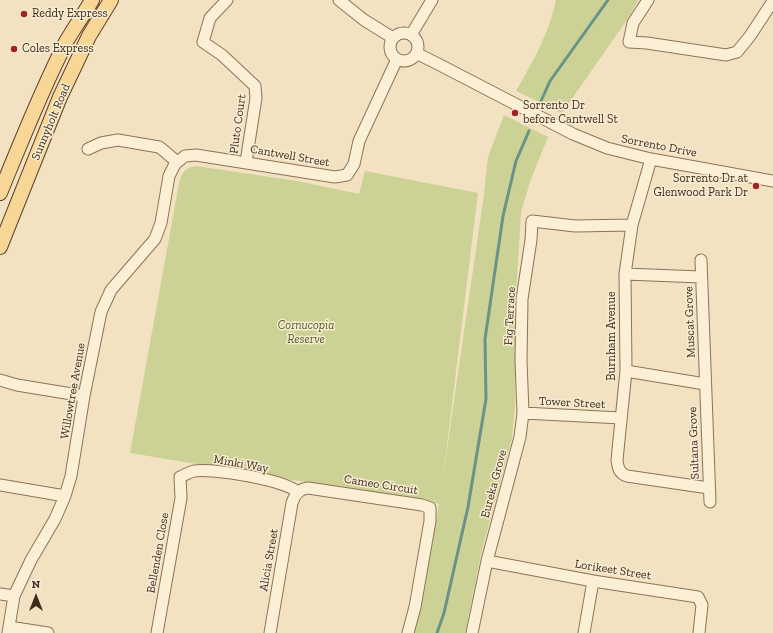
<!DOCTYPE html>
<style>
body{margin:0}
#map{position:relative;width:773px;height:633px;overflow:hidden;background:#f2e2c2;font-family:"Zilla Slab",serif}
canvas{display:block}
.north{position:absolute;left:16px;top:577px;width:40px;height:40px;-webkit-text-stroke:3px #f8ecd2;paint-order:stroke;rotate:0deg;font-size:11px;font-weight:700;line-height:16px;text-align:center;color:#3c2b1d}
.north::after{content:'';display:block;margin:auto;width:14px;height:18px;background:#3c2b1d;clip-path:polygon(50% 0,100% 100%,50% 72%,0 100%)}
</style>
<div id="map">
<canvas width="773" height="633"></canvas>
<div class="north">N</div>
</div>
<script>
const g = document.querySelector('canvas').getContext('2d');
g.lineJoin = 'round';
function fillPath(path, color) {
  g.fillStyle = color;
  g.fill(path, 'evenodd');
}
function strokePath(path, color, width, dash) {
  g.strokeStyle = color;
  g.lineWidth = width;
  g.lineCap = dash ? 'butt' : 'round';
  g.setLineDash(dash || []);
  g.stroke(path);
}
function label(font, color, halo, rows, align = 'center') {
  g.font = font + ' "Zilla Slab",serif';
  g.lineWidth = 3;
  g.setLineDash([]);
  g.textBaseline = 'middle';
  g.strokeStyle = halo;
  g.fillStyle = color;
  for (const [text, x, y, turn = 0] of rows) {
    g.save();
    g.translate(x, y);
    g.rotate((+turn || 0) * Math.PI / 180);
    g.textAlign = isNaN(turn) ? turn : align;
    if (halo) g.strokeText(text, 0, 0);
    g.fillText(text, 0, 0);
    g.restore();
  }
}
const green = new Path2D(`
 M556,0h82l-9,17 -67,96 -46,-22c17,-30 33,-57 40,-91z
 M504,115l44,22 -17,42 -10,33 -5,83 -1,111 -3,32 -31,116 -16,79h-53l12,-44 15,-85 -309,-51 48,-264c3,-13 3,-20 18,-23l101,15 62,13 6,-23 113,22 -35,284 41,-283 4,-37z`);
const stream = new Path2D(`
 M541,101l9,-20 58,-81
 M437,633l7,-20 24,-106 18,-108 -1,-60 18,-123 13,-55 13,-30`);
const minor = new Path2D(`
 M227,0l-17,18 -7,24 19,13 33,31 1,12 -10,64
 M339,0l25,20 29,18
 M648,0l-15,23 -4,19 18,1 79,12 11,-3 13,-16 23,-35
 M390 47a14 14 0 1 1 28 0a14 14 0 1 1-28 0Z
 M411,35l21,-35
 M418,54l22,11 133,69 34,14 44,11 122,22
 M88,149l13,-6 17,-3 41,7 4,3 14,12
 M651,159l-19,66 -7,49 1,97 -9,89c1,8 2,13 10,16l82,12
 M701,260l9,242
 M625,274l76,3
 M626,371l79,13
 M0,380l17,5 67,11
 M523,413l98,5
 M0,485l65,11
 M487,561l106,20 105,16 4,8 -3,28
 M0,594l14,2
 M9,627l39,6
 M8,633l6,-37 17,-36 24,-41 10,-23 6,-20 13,-80 17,-84 10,-22 44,-51 6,-16 8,-47 6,-12 10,-8 11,-1 139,22 12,-2 7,-11 5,-23 38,-82
 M157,633l24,-135 -1,-21c5,-2 9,-5 14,-6 17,-3 93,9 103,21
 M270,633l22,-130c3,-9 7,-14 16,-15l114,17 8,3v13l-15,86 -7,26
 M472,633l15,-72 33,-124 3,-24 -2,-53 1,-61 9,-59 1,-19 43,5 57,-1
 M584,633l9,-52`);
const major = new Path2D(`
 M0,193c21,-51 41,-102 66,-151 8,-14 18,-28 26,-42
 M0,247l60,-150 29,-61 22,-36`);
const markers = [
 [24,14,4,"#a12227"],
 [14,49,4,"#a12227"],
 [515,113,4,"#a12227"],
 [756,186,4,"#a12227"]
];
const poiNames = [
 ["Reddy Express",32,14],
 ["Coles Express",22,49],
 ["Sorrento Dr",523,106],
 ["before Cantwell St",523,120],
 ["Sorrento Dr at",748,179,"right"],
 ["Glenwood Park Dr",748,193,"right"]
];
const streetNames = [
 ["Sunnyholt Road",51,122,-67],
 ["Pluto Court",238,124,-82],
 ["Sorrento Drive",659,146,11],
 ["Cantwell Street",290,156,10],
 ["Fig Terrace",510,316,-87],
 ["Muscat Grove",690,322,-92],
 ["Burnham Avenue",612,336,-90],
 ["Willowtree Avenue",73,391,-80],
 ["Tower Street",572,403,3],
 ["Sultana Grove",694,443,-92],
 ["Minki Way",241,464,10],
 ["Eureka Grove",494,484,-75],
 ["Cameo Circuit",381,485,9],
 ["Bellenden Close",158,553,-80],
 ["Alicia Street",269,560,-80],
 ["Lorikeet Street",613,570,9]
];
const parkNames = [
 ["Cornucopia",306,326],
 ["Reserve",306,340]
];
fillPath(green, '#ccd195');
strokePath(stream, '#6a9388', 3);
strokePath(minor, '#8d7257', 13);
strokePath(major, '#5a402c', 16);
strokePath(minor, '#fbefd6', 11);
strokePath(major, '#f8d696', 14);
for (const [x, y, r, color] of markers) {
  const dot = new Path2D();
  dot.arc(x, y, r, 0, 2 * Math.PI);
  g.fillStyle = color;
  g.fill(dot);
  strokePath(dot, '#f8ecd2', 1.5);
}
label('12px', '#3c2b1d', '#f8ecd2', poiNames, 'left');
label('12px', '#3c2b1d', '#f8ecd2', streetNames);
label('italic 12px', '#4d5a22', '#f8ecd2', parkNames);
</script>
